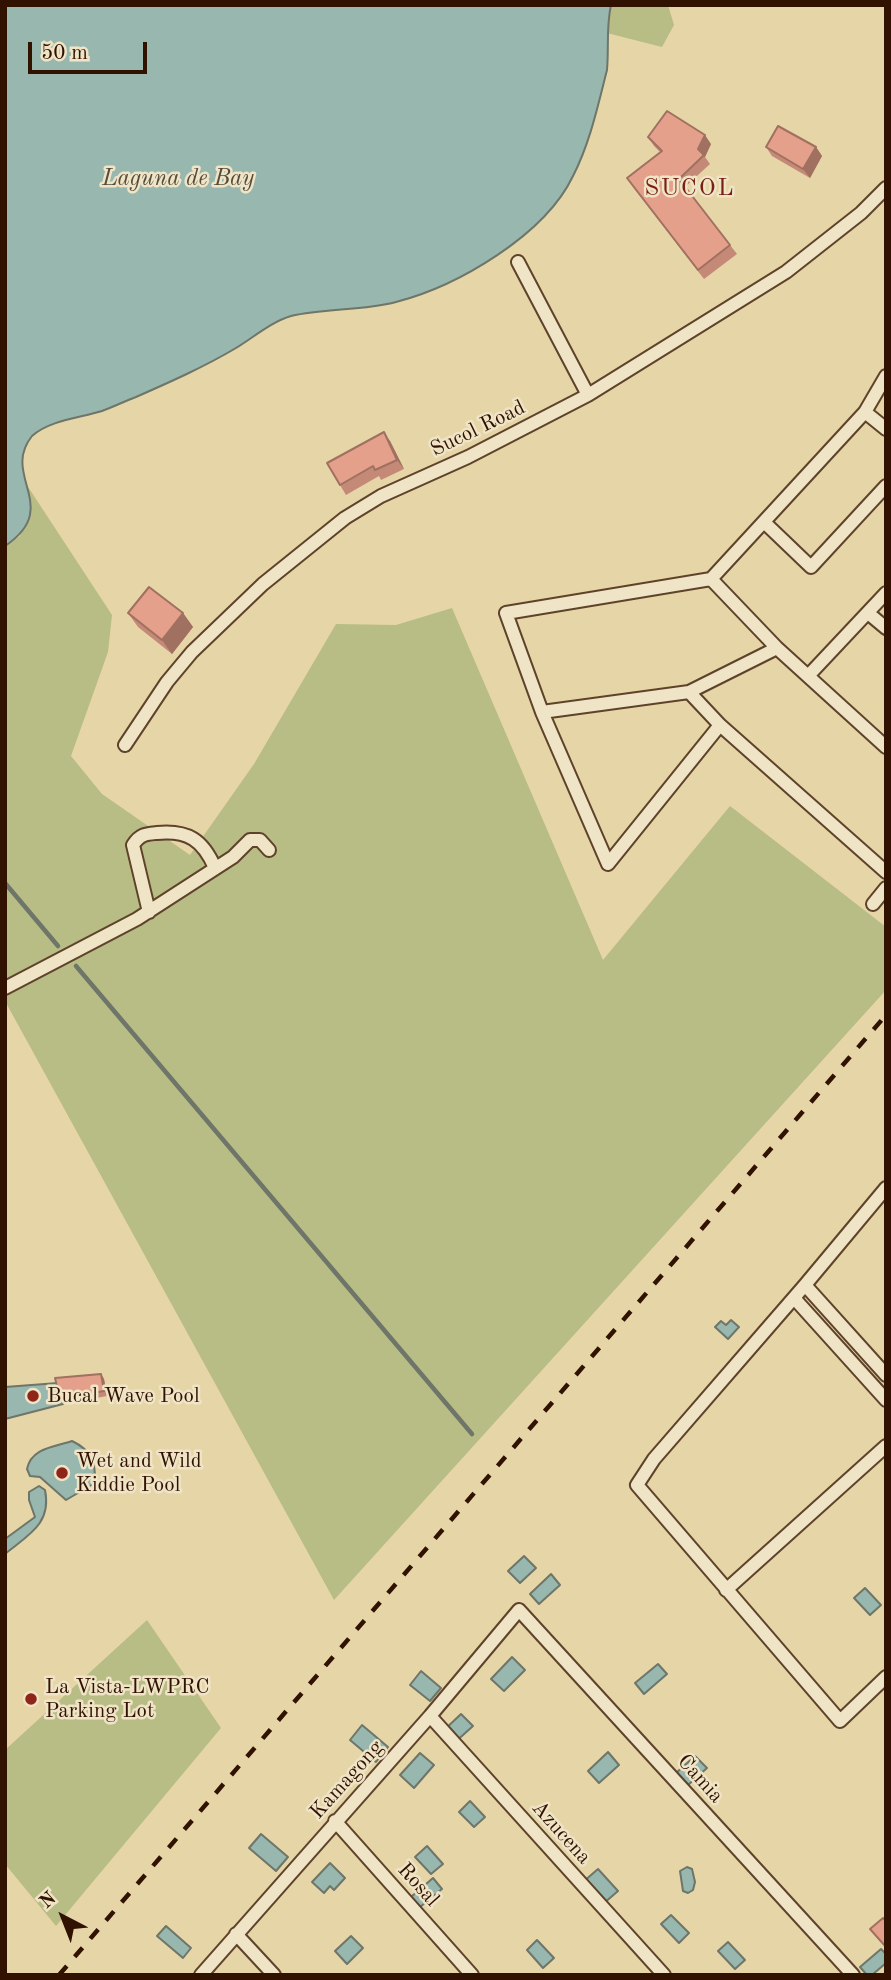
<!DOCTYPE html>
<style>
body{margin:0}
#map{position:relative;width:891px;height:1980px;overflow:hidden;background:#e6d5a7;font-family:"Old Standard TT",serif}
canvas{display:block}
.frame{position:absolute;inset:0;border:7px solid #311201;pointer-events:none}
.north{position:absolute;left:28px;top:1882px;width:70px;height:70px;-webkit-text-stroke:5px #efe4c6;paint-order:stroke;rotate:318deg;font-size:19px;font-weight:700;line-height:28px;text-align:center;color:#311201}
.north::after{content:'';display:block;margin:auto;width:24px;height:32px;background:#311201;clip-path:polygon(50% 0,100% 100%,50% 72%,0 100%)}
.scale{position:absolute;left:28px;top:42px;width:119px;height:32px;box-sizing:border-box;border:4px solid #311201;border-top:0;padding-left:9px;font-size:21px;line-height:24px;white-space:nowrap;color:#311201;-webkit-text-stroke:5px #efe4c6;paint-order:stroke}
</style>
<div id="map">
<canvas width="891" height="1980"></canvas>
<div class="frame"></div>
<div class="north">N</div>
<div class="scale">50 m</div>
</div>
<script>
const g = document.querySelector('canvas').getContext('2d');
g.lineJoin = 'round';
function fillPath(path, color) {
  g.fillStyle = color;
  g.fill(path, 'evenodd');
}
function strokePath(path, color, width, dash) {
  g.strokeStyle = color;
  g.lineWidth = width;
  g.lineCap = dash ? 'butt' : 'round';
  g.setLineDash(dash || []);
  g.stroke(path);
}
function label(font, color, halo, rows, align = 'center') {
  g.font = font + ' "Old Standard TT",serif';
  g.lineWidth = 5;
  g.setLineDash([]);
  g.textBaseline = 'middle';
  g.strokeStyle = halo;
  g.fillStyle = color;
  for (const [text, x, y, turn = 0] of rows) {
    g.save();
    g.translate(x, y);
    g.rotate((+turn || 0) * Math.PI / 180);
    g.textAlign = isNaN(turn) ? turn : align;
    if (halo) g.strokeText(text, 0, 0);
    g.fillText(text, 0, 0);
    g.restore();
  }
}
const green = new Path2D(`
 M611,5h57l6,20 -12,22 -55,-14z
 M15,467l97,148 -4,37 -37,104 31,38 88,61 64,-91 82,-140 60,1 56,-17 151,352 127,-154 156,121v63l-552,610 -329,-599v-455l15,-10 6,-37z
 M147,1620l74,108 -165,198 -51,-62v-114z`);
const water = new Path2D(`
 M5,5h606c-5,22 -2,43 -4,65 -9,35 -17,73 -34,106 -28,59 -115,110 -177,126 -34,9 -71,6 -105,14 -20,6 -37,21 -55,32 -32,19 -66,34 -100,49 -11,4 -23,10 -34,14 -22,7 -52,9 -70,25 -32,40 31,71 -27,110z
 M731,1320l8,7 -11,12 -13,-12 6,-6 5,4z
 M58,1383l5,21 -58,15v-32z
 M72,1441c19,9 24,21 23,42l-29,17 -26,-23 -10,-1 -3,-7c4,-21 27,-22 45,-28z
 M39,1486l6,4c7,34 -17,45 -40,64v-15l30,-22 -6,-17v-8z
 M524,1556l12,12 -16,15 -12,-12z
 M551,1574l9,11 -21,19 -9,-10z
 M865,1588l16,17 -11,10 -16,-17z
 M512,1657l13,13 -21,21 -13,-12z
 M658,1664l9,10 -23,20 -9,-11z
 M421,1671l20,17 -11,13 -20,-16z
 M461,1714l12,12 -20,18 -11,-12z
 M362,1725l26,22 -12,15 -26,-22z
 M608,1752l11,13 -20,18 -11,-12z
 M420,1753l14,12 -20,23 -14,-13z
 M695,1756l12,12 -19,17 -12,-12z
 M470,1801l15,16 -11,10 -15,-15z
 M261,1834l27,23 -12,14 -27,-23z
 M427,1846l16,18 -12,10 -16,-17z
 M330,1863l15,15 -11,12 -4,-4 -6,7 -12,-11z
 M687,1867l5,2 3,13 -2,8 -5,3 -5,-2 -3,-20z
 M598,1869l20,22 -15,13 -20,-22z
 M433,1878l9,11 -22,18 -9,-10z
 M671,1915l18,18 -10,10 -18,-19z
 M166,1926l25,22 -8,10 -26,-22z
 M351,1936l12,12 -16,16 -12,-13z
 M537,1940l17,18 -11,10 -16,-18z
 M728,1942l17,18 -10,9 -17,-18z
 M881,1949l5,5v9l-14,12h-5l-7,-8z`);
const stream = new Path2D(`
 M5,883l53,63
 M76,966l396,468`);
const minor = new Path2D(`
 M518,262l70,133
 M865,412l21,17
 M764,522l47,45 75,-81
 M711,579l66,69 109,99
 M868,613l18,15
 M808,676l78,-83
 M689,692l31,33 166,147
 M542,712l147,-20 88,-44
 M720,725l-112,139 -66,-152 -36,-99 205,-34 154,-167 21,-36
 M125,745l42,-63 25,-30 71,-68 82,-66 36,-22 87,-39 120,-62 198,-123 75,-59 25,-25
 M873,904l13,-16
 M149,912l-16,-67c7,-11 13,-11 24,-12 31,-3 46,7 58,35
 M5,988l132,-69 96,-62 17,-17h10l9,10
 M886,1188l-81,97 -151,174 -17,26 203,236 46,-44
 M805,1285l81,90
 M794,1298l92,102
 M726,1590l160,-144
 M430,1716l234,259
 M335,1821l137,154
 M236,1934l38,41
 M201,1975l229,-259 89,-106 334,365`);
const rail = new Path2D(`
 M59,1975l827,-960`);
const wall = new Path2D(`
 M648,137l63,7 -6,13 5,7 -25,23 52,67 -33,25 -71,-92 27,-35 -6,-6z
 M766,147h50l6,9 -12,22 -38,-22z
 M390,441l14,28 -23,11 -2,-4 -33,19 -6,-10z
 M128,613h55l10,14 -21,27 -34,-27z
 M101,1374l3,5 3,17 -44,8 -3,-5z`);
const shadedWall = new Path2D(`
 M705,135l6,9 -6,13 -7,-8z
 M816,147l6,9 -12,22 -7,-9z
 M384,432l6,9 14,28 -7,-9z
 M183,613l10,14 -21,27 -10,-14z
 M101,1374l3,5 3,17 -3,-5z`);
const building = new Path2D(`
 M667,111l38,24 -7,14 6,6 -25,24 51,66 -32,25 -71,-92 35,-27 -14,-14z
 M778,126l38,21 -13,22 -37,-22z
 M384,432l13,28 -22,10 -2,-4 -33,19 -13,-22z
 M149,587l34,26 -21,27 -34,-27z
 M101,1374l3,17 -44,8 -5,-21z
 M883,1918l3,3v26l-16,-18z`);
const markers = [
 [33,1396,7,"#8f2418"],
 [62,1473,7,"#8f2418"],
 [31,1699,7,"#8f2418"]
];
const streetNames = [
 ["Sucol Road",478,429,-26],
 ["Camia",700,1779,48],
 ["Kamagong",347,1780,-48],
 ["Azucena",561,1833,48],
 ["Rosal",418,1885,48]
];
const poiNames = [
 ["Bucal Wave Pool",47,1396],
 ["Wet and Wild",76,1461],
 ["Kiddie Pool",76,1485],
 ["La Vista-LWPRC",45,1687],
 ["Parking Lot",45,1711]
];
const waterNames = [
 ["Laguna de Bay",178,179]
];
const quarterNames = [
 ["SUCOL",690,189]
];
fillPath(green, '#b8bc85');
fillPath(water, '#97b7af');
strokePath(water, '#6e7569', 2);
strokePath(stream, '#6e7569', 4.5);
strokePath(minor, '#5e432a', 16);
strokePath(minor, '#efe4c6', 12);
strokePath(rail, '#311201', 4.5, [12, 12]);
fillPath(wall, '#c48a77');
fillPath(shadedWall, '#a07061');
fillPath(building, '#e4a08a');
strokePath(building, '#a07061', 2);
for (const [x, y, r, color] of markers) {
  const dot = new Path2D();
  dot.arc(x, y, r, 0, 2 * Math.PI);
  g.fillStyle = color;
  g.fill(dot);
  strokePath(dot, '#efe4c6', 2.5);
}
label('21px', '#311201', '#efe4c6', streetNames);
label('21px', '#311201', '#efe4c6', poiNames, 'left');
label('italic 23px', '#554c3e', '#efe4c6', waterNames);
g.letterSpacing = '2px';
label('24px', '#7a1f14', '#efe4c6', quarterNames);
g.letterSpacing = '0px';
</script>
